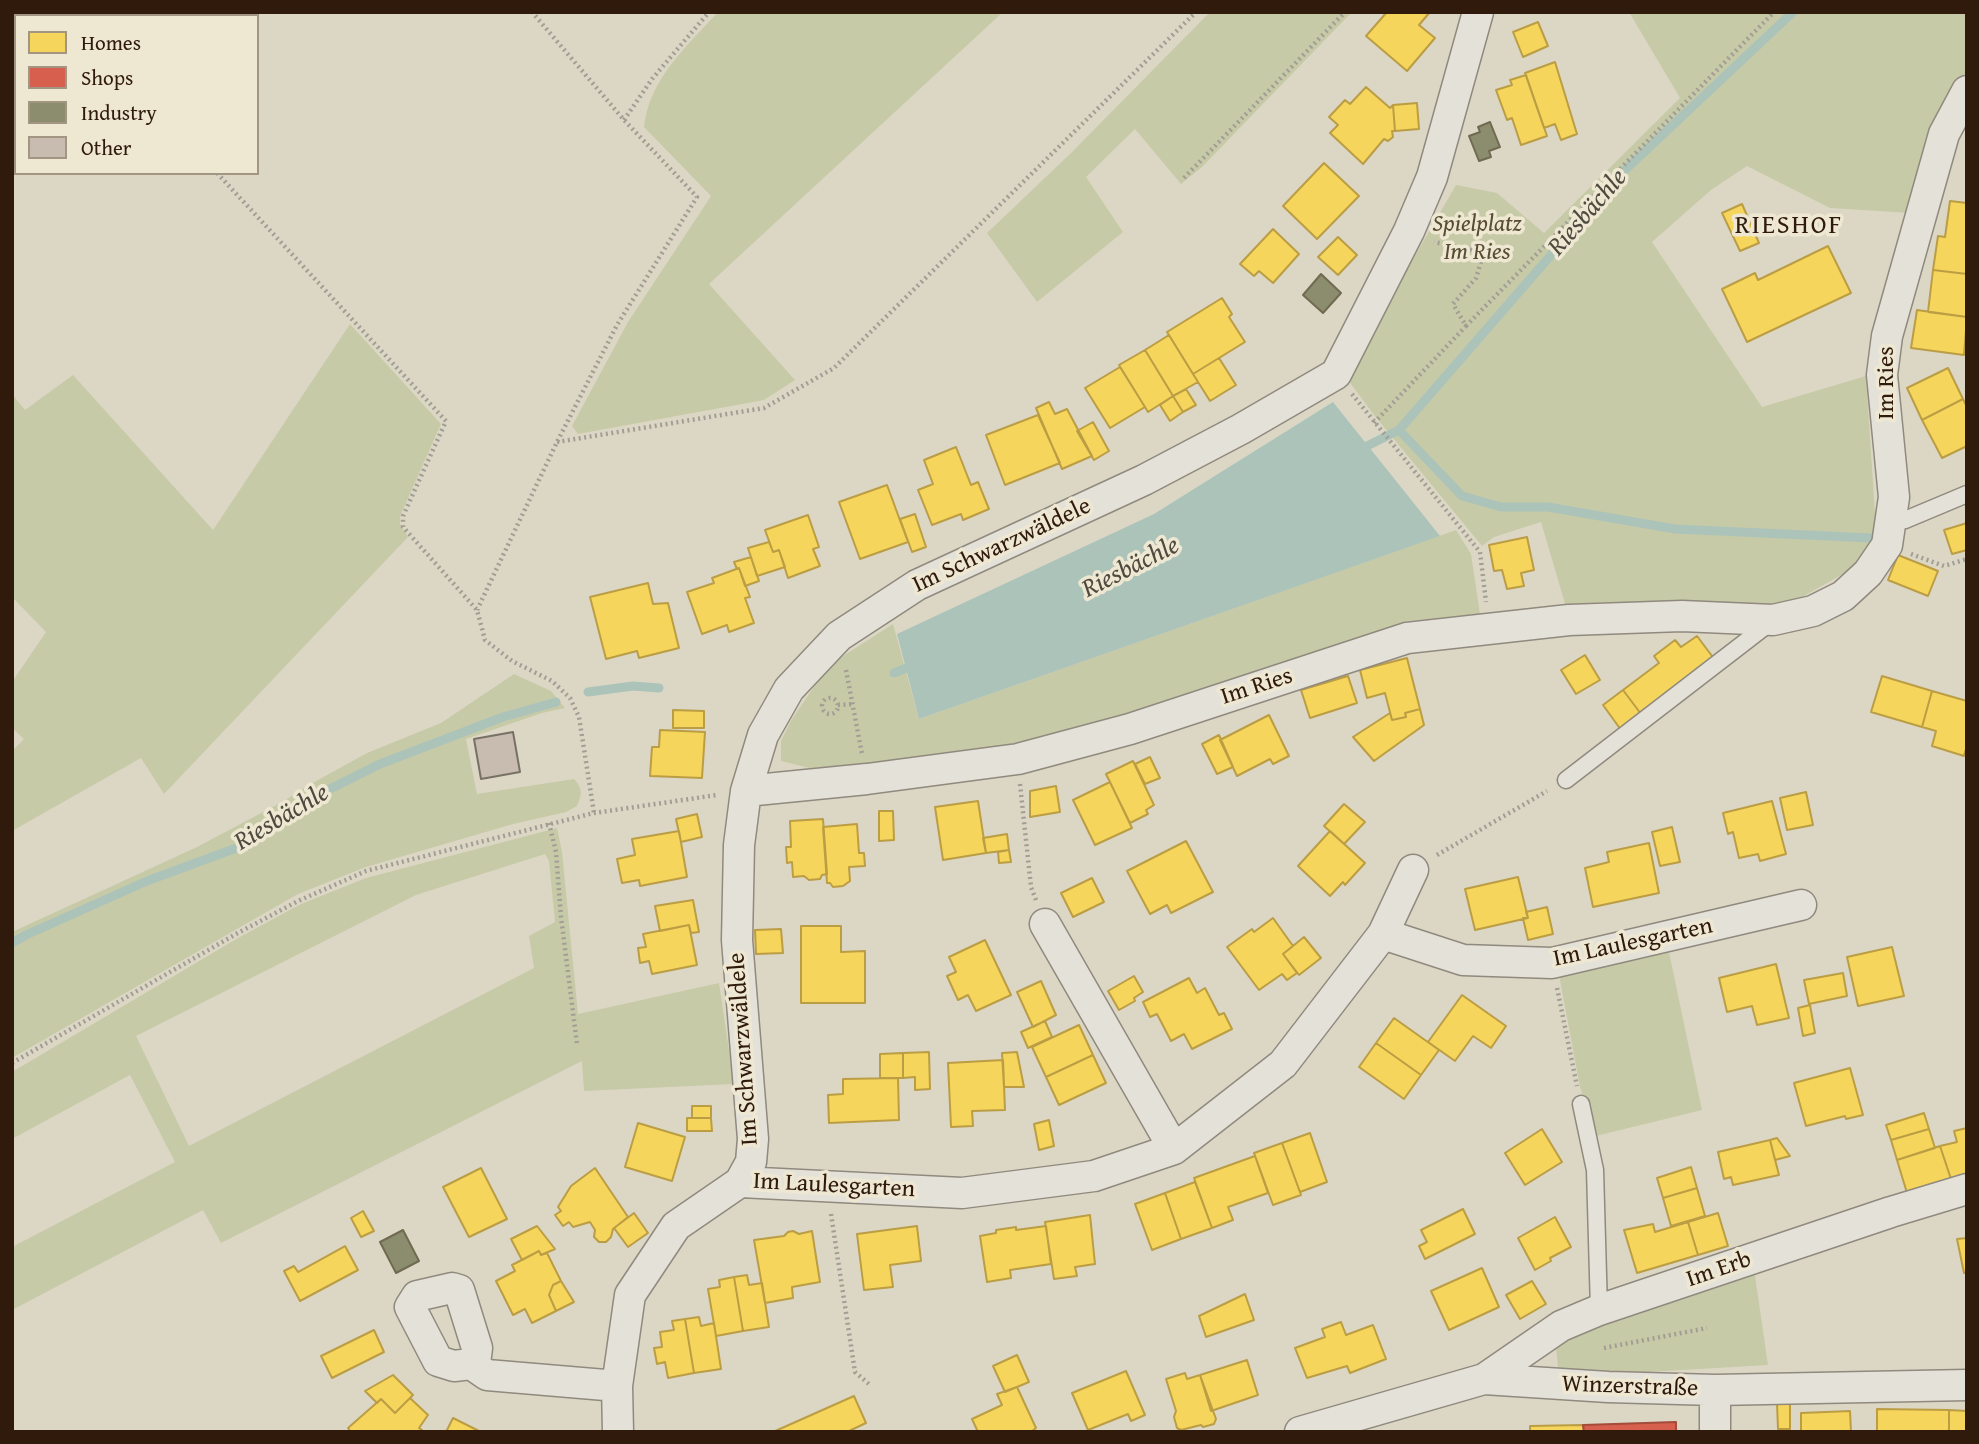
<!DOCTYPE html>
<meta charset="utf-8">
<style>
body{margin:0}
#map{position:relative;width:1979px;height:1444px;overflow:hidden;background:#dcd7c5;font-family:"Gentium Book Plus",serif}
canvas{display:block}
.frame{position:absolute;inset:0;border:14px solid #301a0c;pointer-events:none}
.legend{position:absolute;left:14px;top:14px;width:245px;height:161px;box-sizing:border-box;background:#eee8d3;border:2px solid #a29683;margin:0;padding:9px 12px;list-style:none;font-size:21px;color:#301a0c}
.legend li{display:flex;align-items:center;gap:14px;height:35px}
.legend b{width:35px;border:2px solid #a29683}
</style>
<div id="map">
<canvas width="1979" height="1444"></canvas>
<div class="frame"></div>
<ul class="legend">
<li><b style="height:19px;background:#f6d55c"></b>Homes</li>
<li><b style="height:19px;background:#d6604d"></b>Shops</li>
<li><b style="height:19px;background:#8c8c6e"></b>Industry</li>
<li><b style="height:19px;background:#c8bbaf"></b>Other</li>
</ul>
</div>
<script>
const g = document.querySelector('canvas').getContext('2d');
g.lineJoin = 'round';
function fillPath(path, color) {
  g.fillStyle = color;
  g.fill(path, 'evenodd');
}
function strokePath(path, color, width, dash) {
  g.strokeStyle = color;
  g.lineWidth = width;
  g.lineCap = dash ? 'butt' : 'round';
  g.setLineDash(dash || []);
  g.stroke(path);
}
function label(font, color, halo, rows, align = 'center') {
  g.font = font + ' "Gentium Book Plus",serif';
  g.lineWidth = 7;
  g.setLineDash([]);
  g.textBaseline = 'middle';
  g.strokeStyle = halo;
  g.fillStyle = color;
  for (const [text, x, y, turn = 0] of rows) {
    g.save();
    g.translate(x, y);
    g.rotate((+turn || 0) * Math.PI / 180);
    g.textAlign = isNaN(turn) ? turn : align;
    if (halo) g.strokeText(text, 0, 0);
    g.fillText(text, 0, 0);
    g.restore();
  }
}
const green = new Path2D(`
 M718,12h285l-294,272 86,96 -31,20 -186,34 -6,-8 56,-104 83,-126 -67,-69c5,-48 43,-81 74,-115z
 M1210,12h142l-150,155 -21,17 -46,-55 -49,48 37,55 -86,70 -50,-69 83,-79z
 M1629,12h338v59l-6,10 -51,132 -80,-5 -83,-42 -36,24 -59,52 110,165 104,-31 10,153 -2,13 -24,28 -55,31 -63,7 -166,-1 -25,-85 -47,15 -12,9 -108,-131 -29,-39 111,-191 41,8 47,40 136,-135z
 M350,324l91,100 -41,92v8l8,13 -244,257 -23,-36 -129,73v-80l12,-12 -12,-11v-46l34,-50 -34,-35v-203l13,16 48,-35 140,155z
 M1456,530l15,24 9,60 -73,7 -291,100 -180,39 -127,8 -28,-7v-20l11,-22 37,-54 64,-41 26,95z
 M514,674l37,17 14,17 -23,5 -76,26 11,55 97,-15c9,10 8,15 3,27l-11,6 -53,12 -147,43 -68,27 -286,164v-126l185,-85 87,-46 25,-16 58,-32 74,-30z
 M557,828l5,24 16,162 141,-31 15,101 -150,7 -2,-30 -361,182 -18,-33 -191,100v-63l163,-85 -45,-87 -118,64v-67l226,-134 63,-34 65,-26zM545,854l4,7 6,61 -26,14 5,32 -345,178 -53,-110 280,-141z
 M1669,952l33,158 -106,26 -16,-49 -21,-112z
 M1754,1269l14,96 -188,11 -14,-2 -8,-7 -2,-20 11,-14z`);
const water = new Path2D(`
 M1333,402l107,134 -521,183 -22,-85 257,-120z`);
const homes = new Path2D(`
 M1387,12h43l-11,13 16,13 -28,33 -41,-35z
 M1538,22l10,24 -25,11 -10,-25z
 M1555,62l22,72 -16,6 -6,-16 -11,4 -19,-55z
 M1526,75l21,61 -26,9 -9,-27 -5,2 -11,-30 16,-5 -2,-5z
 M1366,87l24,21 3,-3 2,26h-3l1,6 -5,4 -4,-2 -21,25 -33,-31 8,-8 -9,-8 16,-17 5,4z
 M1417,103l2,26 -24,2 -2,-26z
 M1324,163l35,33 -42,43 -34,-33z
 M1950,201l17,2v71l-34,-4 5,-34 7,1z
 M1742,204l17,39 -19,8 -18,-38z
 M1273,229l26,25 -26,29 -14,-12 -5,5 -14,-12z
 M1338,237l19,18 -19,20 -20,-18z
 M1828,246l23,47 -104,49 -25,-53 33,-16 3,7z
 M1933,270l34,4v43l-39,-5z
 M1222,298l10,16 -3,3 16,25 -52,32 -26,-42z
 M1917,310l50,7 -3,38 -53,-7z
 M1169,335l29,47 -25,14 -28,-46z
 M1145,350l28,46 -25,16 -29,-47z
 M1219,358l17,27 -26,16 -17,-27z
 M1120,367l25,40 -35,21 -25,-40z
 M1948,368l15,31 -41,21 -15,-32z
 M1186,389l10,16 -13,7 -10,-16z
 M1173,396l10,16 -13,9 -10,-16z
 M1963,399l4,8v39l-25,12 -20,-38z
 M1049,402l6,12 12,-5 25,47 -30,13 -26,-61z
 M1038,415l22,48 -55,22 -19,-50z
 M1093,422l16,29 -15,9 -17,-29z
 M956,447l15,38 7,-3 11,27 -26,11 -2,-6 -29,11 -14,-35 15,-6 -9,-24z
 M887,485l21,57 -48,17 -21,-57z
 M915,514l11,33 -14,5 -12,-33z
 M808,515l11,32 -6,2 7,17 -32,12 -9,-28 -6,2 -8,-22z
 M1967,523v27l-15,4 -8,-24z
 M1527,537l7,33 -13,3 3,13 -17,3 -5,-19 -8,1 -5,-26z
 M769,542l4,10 6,-2 6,17 -28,9 -9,-28z
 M1898,555l40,16 -10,25 -40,-16z
 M751,557l8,24 -14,5 -6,-18 -2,1 -3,-7z
 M739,568l11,29 -5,1 9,25 -25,9 -2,-7 -25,9 -15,-42 27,-9 -2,-5z
 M648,583l5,21 15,-1 11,45 -40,10 -2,-7 -31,8 -16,-62z
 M1697,636l18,24 -74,54 -18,-24 36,-27 -5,-7 21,-16 6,7z
 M1585,655l15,25 -24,14 -15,-24z
 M1407,658l13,51 -15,4 1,4 -14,3 -7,-27 -18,5 -7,-28z
 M1348,676l9,27 -47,15 -9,-28z
 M1882,676l50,15 -10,36 -51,-15z
 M1623,690l18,24 -20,16 -18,-25z
 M1932,691l35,10v44l-3,11 -32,-10 4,-15 -14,-4z
 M1420,709l4,16 -50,36 -21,-24 37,-24 2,7 14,-3 -1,-4z
 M673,710l31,1v17h-31z
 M1269,715l20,41 -16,8 -3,-5 -33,17 -17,-36z
 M660,730l45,2 -3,46 -52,-2 2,-29h7z
 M1219,735l14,32 -16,7 -15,-30z
 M1150,757l10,21 -15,6 -10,-20z
 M1133,761l21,44 -8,5 2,4 -18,9 -24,-49z
 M1110,782l22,46 -37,17 -22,-45z
 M1056,786l4,26 -30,5v-26z
 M1806,792l7,33 -26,5 -7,-32z
 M978,801l8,52 -43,7 -8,-53z
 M1772,801l14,53 -26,7 -2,-7 -19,4 -6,-26 -5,2 -5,-21z
 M1344,804l21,18 -21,22 -20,-18z
 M879,811h14l1,29 -15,1z
 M697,814l5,23 -21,5 -5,-23z
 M823,819l4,55 -5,1 -2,4 -11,1 -5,-4 -11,1 -1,-15 -5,1 -1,-16h5l-1,-26z
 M857,824l2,29h5l1,13 -16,1 1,14 -7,5 -10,1 -3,-4h-3l-4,-56z
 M1672,827l8,35 -20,4 -8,-34z
 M679,831l8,46 -47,9 -1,-6 -17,3 -5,-24 18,-4 -3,-16z
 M1330,831l35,32 -20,22 -2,-3 -13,14 -32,-30z
 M1007,834l2,16 -23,3 -3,-15z
 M1186,841l27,51 -42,21 -4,-8 -17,9 -23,-43z
 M1649,843l10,50 -66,14 -8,-39 24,-6 -2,-10z
 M1009,850l2,12 -12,1 -1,-11z
 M1518,877l10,41 -53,12 -10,-41z
 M1092,878l12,24 -31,15 -12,-24z
 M693,900l6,32 -8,1 -2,-8 -29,6 -5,-25z
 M1547,907l6,27 -25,6 -5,-22h5l-2,-6z
 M1273,918l20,28 -10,8 14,19 -10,7 -5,-6 -23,16 -32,-43 25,-18 2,3z
 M689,925l8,40 -45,9 -3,-13 -9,2 -2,-15 8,-1 -3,-13z
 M801,926h40v26l24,-1v52h-64z
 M781,929l2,24 -27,1 -1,-24z
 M1304,937l17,21 -22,17 -16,-21z
 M985,940l26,55 -35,16 -8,-16 -10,5 -11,-24 9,-4 -7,-15z
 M1892,947l12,49 -46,10 -11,-49z
 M1776,964l13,54 -32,7 -5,-19 -25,6 -8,-34z
 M1843,973l4,23 -38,8 -5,-24z
 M1134,976l9,16 -9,6 1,3 -16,9 -11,-19z
 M1189,978l8,15 8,-5 14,27 5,-2 8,16 -40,20 -8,-15 -13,7 -14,-27 -7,3 -7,-15z
 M1041,981l15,34 -23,12 -16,-35z
 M1462,995l44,31 -15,22 -18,-12 -18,25 -27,-19z
 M1810,1005l5,28 -12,3 -5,-28z
 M1394,1018l45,32 -18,25 -45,-32z
 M1045,1021l7,16 -24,11 -7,-16z
 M1079,1025l14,30 -47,22 -14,-30z
 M1376,1043l45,32 -17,24 -45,-32z
 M929,1052l1,37 -15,1v-13l-12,1v-25z
 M1017,1052l7,35h-20l-2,-34z
 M903,1053v25h-23v-24z
 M1093,1055l13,28 -47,22 -13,-28z
 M1003,1060l2,50 -33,1 1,15 -22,1 -3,-64z
 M1850,1068l13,47 -17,4 -1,-3 -39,10 -12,-43z
 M898,1078l1,42 -70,3 -1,-28 15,-1v-15z
 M692,1106h19v12h-19z
 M1924,1113l5,16 -38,11 -5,-15z
 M687,1118h24l1,13h-25z
 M1049,1120l5,26 -15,4 -5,-26z
 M638,1123l47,14 -13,44 -47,-14z
 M1967,1128v47l-16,4 -11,-33 17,-4 -3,-11z
 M1542,1129l20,33 -37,23 -20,-32z
 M1929,1129l6,19 -38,12 -6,-20z
 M1310,1133l17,49 -27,10 -18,-49z
 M1777,1138l13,18 -15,4 -5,-20z
 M1770,1140l9,35 -46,10 -2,-8 -7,2 -6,-27z
 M1282,1143l19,52 -28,10 -19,-52z
 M1940,1146l11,33 -44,14 -10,-33z
 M1255,1156l13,37 -40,14 5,13 -21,8 -18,-50z
 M1691,1167l6,21 -34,10 -6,-20z
 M481,1168l26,51 -38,18 -26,-50z
 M595,1168l33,49 -15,12 -2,8 -5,5h-7l-5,-5 1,-7 -5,-8 -17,5 -4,-5 -6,4 -8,-11 6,-4 -3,-4 13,-21z
 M1195,1182l17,46 -31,11 -16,-46z
 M1697,1188l8,28 -34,10 -8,-28z
 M1165,1193l16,46 -29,11 -17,-46z
 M1463,1209l12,25 -50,25 -6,-13 8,-4 -6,-12z
 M363,1211l11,20 -13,6 -10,-19z
 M634,1213l14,20 -20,14 -14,-19z
 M1718,1213l10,33 -30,9 -10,-33z
 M1090,1215l5,49 -20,3 2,9 -23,3 -9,-57z
 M1555,1217l16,30 -21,11 1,3 -16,9 -17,-32z
 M1688,1222l10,33 -61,18 -13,-43 29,-6 2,8z
 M537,1226l18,23 -14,6 -2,-4 -17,9 -11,-21z
 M917,1226l4,35 -31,4 3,22 -29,3 -7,-56z
 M1046,1226l5,38 -41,6 1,8 -24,4 -7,-46 16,-3v-3l20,-3v3z
 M793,1231l6,3 13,-3 8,51 -28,5 1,11 -28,5 -11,-63 30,-4 4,-4z
 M1967,1238v35h-3l-7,-34z
 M345,1246l13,24 -58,31 -16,-30 10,-5 4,6z
 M539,1251l2,4 6,-2 14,28 -8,4 -4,10 7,16 -24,12 -7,-14 -12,6 -17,-34 19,-10 -3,-6z
 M1482,1268l17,39 -50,23 -18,-39z
 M747,1275l2,10 13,-2 7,44 -26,4 -9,-54z
 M734,1277l9,54 -27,5 -8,-47 12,-2 -1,-7z
 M561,1281l13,21 -18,9 -7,-16 4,-10z
 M1532,1281l14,23 -26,15 -14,-24z
 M1245,1294l9,26 -48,17 -7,-21z
 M699,1317l2,9 13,-3 7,46 -27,4 -9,-54z
 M685,1319l9,54 -26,5 -3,-16 -8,2 -3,-16 8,-1 -2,-15 14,-2 -2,-9z
 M1341,1322l5,13 27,-10 13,34 -36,14 -3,-7 -40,12 -12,-30 30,-11 -3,-8z
 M374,1330l10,22 -52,26 -11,-22z
 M1017,1355l12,27 -24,10 -12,-26z
 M1247,1360l11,35 -47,16 -11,-36z
 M1126,1371l19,44 -14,6 -3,-7 -40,16 -16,-37z
 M1185,1373l2,6 13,-4 16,44 -2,5 -11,3 -2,-2 -20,5 -4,-2 -3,-11 2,-6 -10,-32z
 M393,1375l20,20 -18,18 -14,-14 -4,4 -12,-12z
 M1017,1387l19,41 -5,4h-53l-6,-13 30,-14 -5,-11z
 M854,1396l12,27 -19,9h-74z
 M410,1398l18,17 -9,13 3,2 -2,2h-69l-3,-4 33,-29 14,14z
 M1777,1403h13v26h-12z
 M1877,1409l72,1v22h-72z
 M1949,1410l18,1v21h-18z
 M1850,1411l1,21h-50v-19z
 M453,1418l28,14h-35z
 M1583,1425l1,7h-54v-6z`);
const shops = new Path2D(`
 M1676,1422v10h-92l-1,-7z`);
const industry = new Path2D(`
 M1490,122l10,25 -11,4 2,6 -12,4 -10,-25 11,-4 -2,-5z
 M1321,274l20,19 -18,20 -20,-18z
 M403,1230l16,31 -23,12 -16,-31z`);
const stream = new Path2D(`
 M1399,430l63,66 39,11h47l127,22 196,9
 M1357,451l42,-21 225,-259 169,-159
 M894,673l23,-9
 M588,692l45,-6 26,2
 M12,943l14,-8 121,-54 92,-34 79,-52 62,-31 123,-47 53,-15`);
const building = new Path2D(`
 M513,732l7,40 -39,7 -7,-40z`);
const path = new Path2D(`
 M119,16l4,-4
 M12,18l4,4
 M12,101l4,-3
 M624,120l28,-41 57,-67
 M217,173l229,248 -43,95v11l74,83 8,30 27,21 40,20 18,17 9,19 15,96
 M1184,178l161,-166
 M1466,326l308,-314
 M1352,394l128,158 6,50
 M1374,423l92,-97 -13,-22 23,-26 5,-16 -10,-12 -37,-8
 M557,442l207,-34 70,-40 362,-356
 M1911,554l33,12 23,-7
 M477,610l80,-168 60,-117 80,-128 -73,-77 -92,-108
 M846,670l16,84
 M822 706a8 8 0 1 1 16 0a8 8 0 1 1-16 0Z
 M838,705l15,-1
 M1020,784l11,103 5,13
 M549,823l7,29 5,65 16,127
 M1437,855l110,-64
 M1557,988l20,98
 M12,1063l224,-129 62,-33 68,-30 228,-58 123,-18
 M831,1214l24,158 15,13
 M1604,1348l103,-20`);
const lane = new Path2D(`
 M1891,522l14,-2 62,-26
 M1566,780l205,-158
 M1581,1104l14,66 4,140`);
const street = new Path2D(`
 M746,791l121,-12 151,-20 112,-30 277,-91 162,-18 113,-4 91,4 40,-9 30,-15 25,-23 19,-28 7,-48 -12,-122 5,-39 57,-202 23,-43
 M1045,924l129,225
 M1383,934l80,26 89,3 249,-58
 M740,1182l11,-20 2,-23 -16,-199 2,-95 7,-54 17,-56 26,-46 50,-53 78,-51 227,-105 97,-51 95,-55 73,-143 23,-54 46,-165
 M471,1364l5,-8 1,-8 -18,-58 -7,-2 -35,8 -7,11 28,54 16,5 17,-2 16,11 130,11
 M1484,1379l77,-53 38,-16 292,-98 76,-23
 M618,1432l-1,-46 13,-91 46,-69 64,-44 222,11 132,-17 80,-27 109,-85 100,-130 30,-64
 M1300,1432l184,-53 124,8 107,3 252,-5
 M1715,1432v-42`);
const parkNames = [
 ["Spielplatz",1477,225],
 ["Im Ries",1477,253]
];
const streetNames = [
 ["Im Ries",1887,383,-90],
 ["Im Schwarzwäldele",1002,546,-25],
 ["Im Ries",1257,687,-18],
 ["Im Laulesgarten",1633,943,-12],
 ["Im Schwarzwäldele",744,1049,-94],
 ["Im Laulesgarten",834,1186,3],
 ["Im Erb",1719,1270,-19],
 ["Winzerstraße",1630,1387,2]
];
const waterNames = [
 ["Riesbächle",1588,213,-49],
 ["Riesbächle",1131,568,-27],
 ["Riesbächle",282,818,-31]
];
const neighbourhoodNames = [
 ["RIESHOF",1789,226]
];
fillPath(green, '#c7caa7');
fillPath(water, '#acc3ba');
fillPath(homes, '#f6d55c');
strokePath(homes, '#bb9d44', 2);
fillPath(shops, '#d6604d');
strokePath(shops, '#a44b3a', 2);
fillPath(industry, '#8c8c6e');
strokePath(industry, '#706a51', 2);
strokePath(stream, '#acc3ba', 9);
fillPath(building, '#c8bbaf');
strokePath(building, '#777166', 2);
strokePath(lane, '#90897e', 19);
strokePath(street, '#90897e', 33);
strokePath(path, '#a29e95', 4.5, [2, 3.5]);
strokePath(lane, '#e4e1d9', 16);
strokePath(street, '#e4e1d9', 30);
label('italic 24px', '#584c33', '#eee8d3', parkNames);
label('24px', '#301a0c', '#eee8d3', streetNames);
label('italic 26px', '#4f4a3f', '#eee8d3', waterNames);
g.letterSpacing = '2px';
label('26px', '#301a0c', '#eee8d3', neighbourhoodNames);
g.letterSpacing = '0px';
</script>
